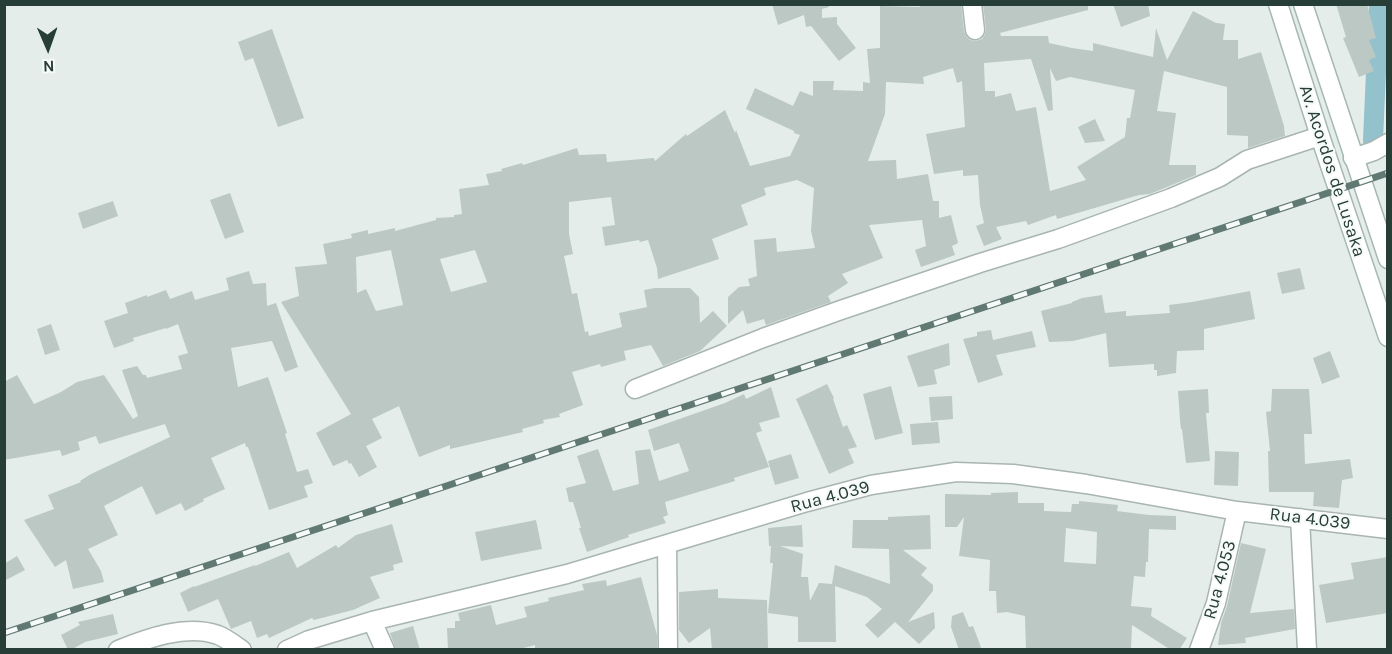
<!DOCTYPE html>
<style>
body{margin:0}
#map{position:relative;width:1392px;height:654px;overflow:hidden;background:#e5edea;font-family:Karla,sans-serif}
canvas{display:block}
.frame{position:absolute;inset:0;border:6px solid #263d38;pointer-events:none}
.north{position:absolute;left:18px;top:18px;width:60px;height:60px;-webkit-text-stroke:4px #f6faf8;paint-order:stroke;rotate:178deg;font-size:16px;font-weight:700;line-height:24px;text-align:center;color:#263d38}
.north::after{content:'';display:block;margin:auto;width:21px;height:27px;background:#263d38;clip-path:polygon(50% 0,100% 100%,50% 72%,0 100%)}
</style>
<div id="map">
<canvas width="1392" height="654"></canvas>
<div class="frame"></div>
<div class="north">N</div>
</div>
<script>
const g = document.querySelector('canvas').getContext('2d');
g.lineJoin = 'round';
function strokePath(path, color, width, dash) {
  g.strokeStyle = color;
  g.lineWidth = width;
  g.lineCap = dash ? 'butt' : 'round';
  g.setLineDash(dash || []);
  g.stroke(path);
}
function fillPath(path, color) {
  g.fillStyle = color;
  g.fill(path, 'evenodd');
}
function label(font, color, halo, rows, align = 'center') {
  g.font = font + ' Karla,sans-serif';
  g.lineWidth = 4.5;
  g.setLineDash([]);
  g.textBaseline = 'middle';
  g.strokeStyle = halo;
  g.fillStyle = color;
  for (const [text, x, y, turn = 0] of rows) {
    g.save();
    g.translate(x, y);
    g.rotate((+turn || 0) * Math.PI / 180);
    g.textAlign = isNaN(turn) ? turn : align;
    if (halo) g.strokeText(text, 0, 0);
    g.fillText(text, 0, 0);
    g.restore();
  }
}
const canal = new Path2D(`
 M1379,4l-6,136 9,5`);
const building = new Path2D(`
 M772,4h57v3l-7,2v9l15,-1v7l19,24 -17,13 -28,-35 -5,1 -2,-12 -26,10z
 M919,4h42l3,27 2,5 4,4 6,1 6,-2 3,-5 1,-5 -3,-25h105v6l-88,23 1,3h47l1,7 23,5 21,3v-8l60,14 3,-29 11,32 26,-49 23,12 9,1 -2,16h15v19l23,-7 23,74 1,10 -37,12v-12l-21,-1v-48l-63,-16 -7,40 19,2 -7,52h27v10l-46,19 -11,1 -82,24 -1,-4 -28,10 -2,-4 -30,6 6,12 -18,7 -8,-20 8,-3 -4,-18 -2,-30 -15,1v-6l-29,4 -8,-40 39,-7 -3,-46 -5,2 -4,-15 -30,9 1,7 -38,-2 -1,32 -17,47 28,-1 1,19 31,-5 5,27h6v17l12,-3 7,28 -6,3 3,9 -34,12 -6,-17 11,-4 -4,-26 -53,5 14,33 -41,16 6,9 -20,13 3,6 -65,23 -2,-6 -17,5 -4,-14 -15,14v-27l11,-10 11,-1 -2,-7 9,-3 -3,-36 22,-2 1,14 38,-4 -4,-17 3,-43 -17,-8 -33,8 2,7 -25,10 7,20 -36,14 7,20 -61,20 -1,-11 -9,-28 -8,2 -1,-2 -34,6 -3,-19 13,-2 -4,-28 -42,5v32l4,20 -9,2 8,38 5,-1 8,39 3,-1 1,5 33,-9 -3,-14 28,-6 -3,-17 11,-2h35l9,9 1,26 13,-12 14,15 -27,25 -37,15 -12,-21 -27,6 2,9 -25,7 -1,-3 -28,8 11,33 -24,9 1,3 -17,3 1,3 -22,6 1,3 -73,17v-4l-31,12 -20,-51 -27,13 10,19 -16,8 11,21 -18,10 -8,-14 -2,1 -2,-4 -14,6 -17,-33 35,-19 -70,-112 18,-6 -4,-29 32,-3 -4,-20 29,-6 -1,-4 17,-4v4l27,-6v3l41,-11v-2l18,-1v-2l8,-1 -3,-25 30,-4 -3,-11 16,-3 -1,-2 21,-6 1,2 54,-17 2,7 27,-1 1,8 47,-4 1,3 31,-27 1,2 38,-26 10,23 1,-3 14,36 40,-10 10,-21 -6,-2v-2l-48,-22 9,-21 38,18 7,-15 13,5v-15h21l-1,9 30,1v-9l7,1 -3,-34 13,-1v-42l40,1zM1031,59l17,52 5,-1 -3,-42 6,13 14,-4 65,13 -5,28h-3l-2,19 -48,30 9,13 -36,11 -14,-84 -20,4 -5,-18 -16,4v-6h-10l-1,-28zM391,250l12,55 -27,6 -10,-22 -9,4 -1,-36zM475,250l12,32 -36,10 -11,-33z
 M1113,4h35l2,12 -29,11z
 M1336,4h31l9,34 -7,2 7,17 -7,3 5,11 -15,6 -16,-39 3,-1z
 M272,29l32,89 -26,9 -25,-69 -8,3 -7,-19z
 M1095,119l10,22 -20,2 -7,-16z
 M230,193l14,39 -19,7 -15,-39z
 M113,201l5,15 -35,13 -5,-16z
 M1300,268l5,21 -23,5 -5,-21z
 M249,271l4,13 13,-1 1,23 9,-3 22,64 -13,5 -13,-31 -41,7 7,39 30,-10 19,56 -2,1 12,38 11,-3 5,14 -9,3 4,11 -39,13 -21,-63h-2l-1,-4 -34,15 14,31 -22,10 1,2 -19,10 -4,-8 -25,12 -14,-29 -38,20 14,29 -30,14 13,22 3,11 -31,7 -7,-29 -11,7 -31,-47 30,-11 -6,-14 33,-13 -1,-1 11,-7 79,-37 -5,-13 -66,20 -3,-8 6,-2 -24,8 2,8 -18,6 -2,-6 -56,10v-78l13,-7 17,29 27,-12 16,-10 27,-7 29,44 5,-3 -16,-46 15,-4 6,9h3l1,3 35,-9 -4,-13 10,-3 -10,-29 -12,5v-1l-33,10 1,3 -20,7 -10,-27 24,-8 -3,-10 22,-8v2l19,-7 4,9 22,-8 3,9 34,-10 -3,-12z
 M1250,291l5,28 -51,10v21l-27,1 -1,22 -19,3v-6h-3v-6l-45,3 -3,-34 -33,8 -24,1 -8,-31 31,-8v-1l10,-4 20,-3 3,18 21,-2v5l44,-3 -1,-8 23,-3z
 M51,324l9,26 -15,5 -8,-26z
 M991,330l2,10 39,-9 4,16 -40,8 7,20 -25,8 -15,-44 14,-3v-4z
 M949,343l1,22 -16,5 3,14 -19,3 -11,-31z
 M1330,351l10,26 -18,7 -9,-26z
 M827,384l7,14 -1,1 10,28 4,-2 10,22 -9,2 6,14 -25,11 -33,-75z
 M891,386l12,47 -28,7 -12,-46z
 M771,387l9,30 -21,6 3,8 -6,2 13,34 -35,11 1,3 -70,21 3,13 -5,2 3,6 -38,12 1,2 -42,15 -8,-24h2l-8,-26h-4l-3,-14 20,-5 -9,-27 21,-7 15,42 26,-7 -4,-33 15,-2 9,32 30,-10 -10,-28 -25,8 -6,-21 77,-27 19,-9 2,5z
 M1208,389l1,24h-3l4,48 -24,2 -4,-34h-1l-1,-9 -2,-29z
 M1272,389h37l3,45h-8l1,30 45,-5 3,19 -11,2 -3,28 -26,-2 1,-14h-45l-1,-41h2l-4,-39 5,-1z
 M952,396l1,23 -22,2 -2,-24z
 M938,422l2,21 -28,2 -2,-21z
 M1215,451l24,1 -1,34 -24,-1z
 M791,454l8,24 -24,7 -7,-24z
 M1018,492v11h26v8l27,1 1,-8h7v-3l39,4 -1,6 32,4 27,1v14l-27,-1 -1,33h-2l-1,15 -11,-1 -3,30 21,2 -1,8 36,22 -8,12h-8l-39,-25 -1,25h-105l-1,-34 -18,-4 -10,1 -1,-22h-7l1,-31 -31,-4 5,-39 -7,10h-12v-33l46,1v-2zM1066,528l31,4 -1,32 -32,-2z
 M930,515l1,34 -28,1 24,18 -6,7 12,10v6l-25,31 26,-10 1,16 -16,16 -24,-22 -17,16 -13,-13 17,-16 -15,-12 -32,-11 1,56h-38v-25l-30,-4 5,-50h-3l1,-17h-2l-1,-18 34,-3 1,22 -23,-1 23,8 -2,23h7l2,24 9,-18 13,1 3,-19 55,19 -1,-35 -37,-1 1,-28h35v-3z
 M536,520l6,29 -61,12 -6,-29z
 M392,524l11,38 -10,3 1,5 -24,7 10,21 -27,12 -39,10 -2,-2 -43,20 -2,-4 -10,4 -6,-17 -20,8 -13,-30 -30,13 -8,-19 14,-7v1l61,-22v1l34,-14 8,16 39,-23 2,3 18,-13z
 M1241,543l25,6 -16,64 44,-4 1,20 -50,9 1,5 -28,2 3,-22 6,-17z
 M17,556l8,14 -21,11v-17z
 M1388,557v56l-62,10 -7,-38 35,-6 -3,-16z
 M641,577l16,58v15h-122v-5l-19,5h-68l-1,-22h8v-7h5l-2,-8 33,-8 5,20 31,-8 -3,-10 25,-6 -1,-3 36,-8 -2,-6 24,-4 1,6z
 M718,589v9l49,2 1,50h-56l-2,-22 -21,15 -10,-13v-38z
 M963,612l6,15 4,-1 9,24h-23l-8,-23 1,-11z
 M113,614l5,20 -33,8 -14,8h-3l-7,-15 19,-10 -2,-3z
 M413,626l7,24h-24l-6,-17z`);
const street = new Path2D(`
 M972,4l3,26
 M1353,158l21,-7 14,-8
 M635,389l128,-51 78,-28 139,-47 78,-24 58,-21 55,-20 49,-21 27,-17 73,-24
 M1300,518l7,132
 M667,544l1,106
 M372,621l13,29
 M118,650c30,-12 68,-26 100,-15 8,3 17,10 24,15
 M287,650l22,-10 63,-19 195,-47 240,-72 64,-17 85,-13 57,2 73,10 151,27 151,18
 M1199,650l17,-47 21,-92`);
const secondary = new Path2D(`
 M1278,4l42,132 68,201
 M1303,4l85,255`);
const rail = new Path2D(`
 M4,633l1384,-460`);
const streetNames = [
 ["Av. Acordos de Lusaka",1332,171,72],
 ["Rua 4.039",830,497,-15],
 ["Rua 4.039",1310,519,7],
 ["Rua 4.053",1220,580,-75]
];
strokePath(canal, '#93c1cc', 20);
fillPath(building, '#bbc8c3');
strokePath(street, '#a8b5b1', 21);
strokePath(secondary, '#a5b8b2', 21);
strokePath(street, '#fff', 18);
strokePath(secondary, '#fff', 18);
strokePath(rail, '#617973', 7);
strokePath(rail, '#f6faf8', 4.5, [14]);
label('18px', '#263d38', '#f6faf8', streetNames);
</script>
